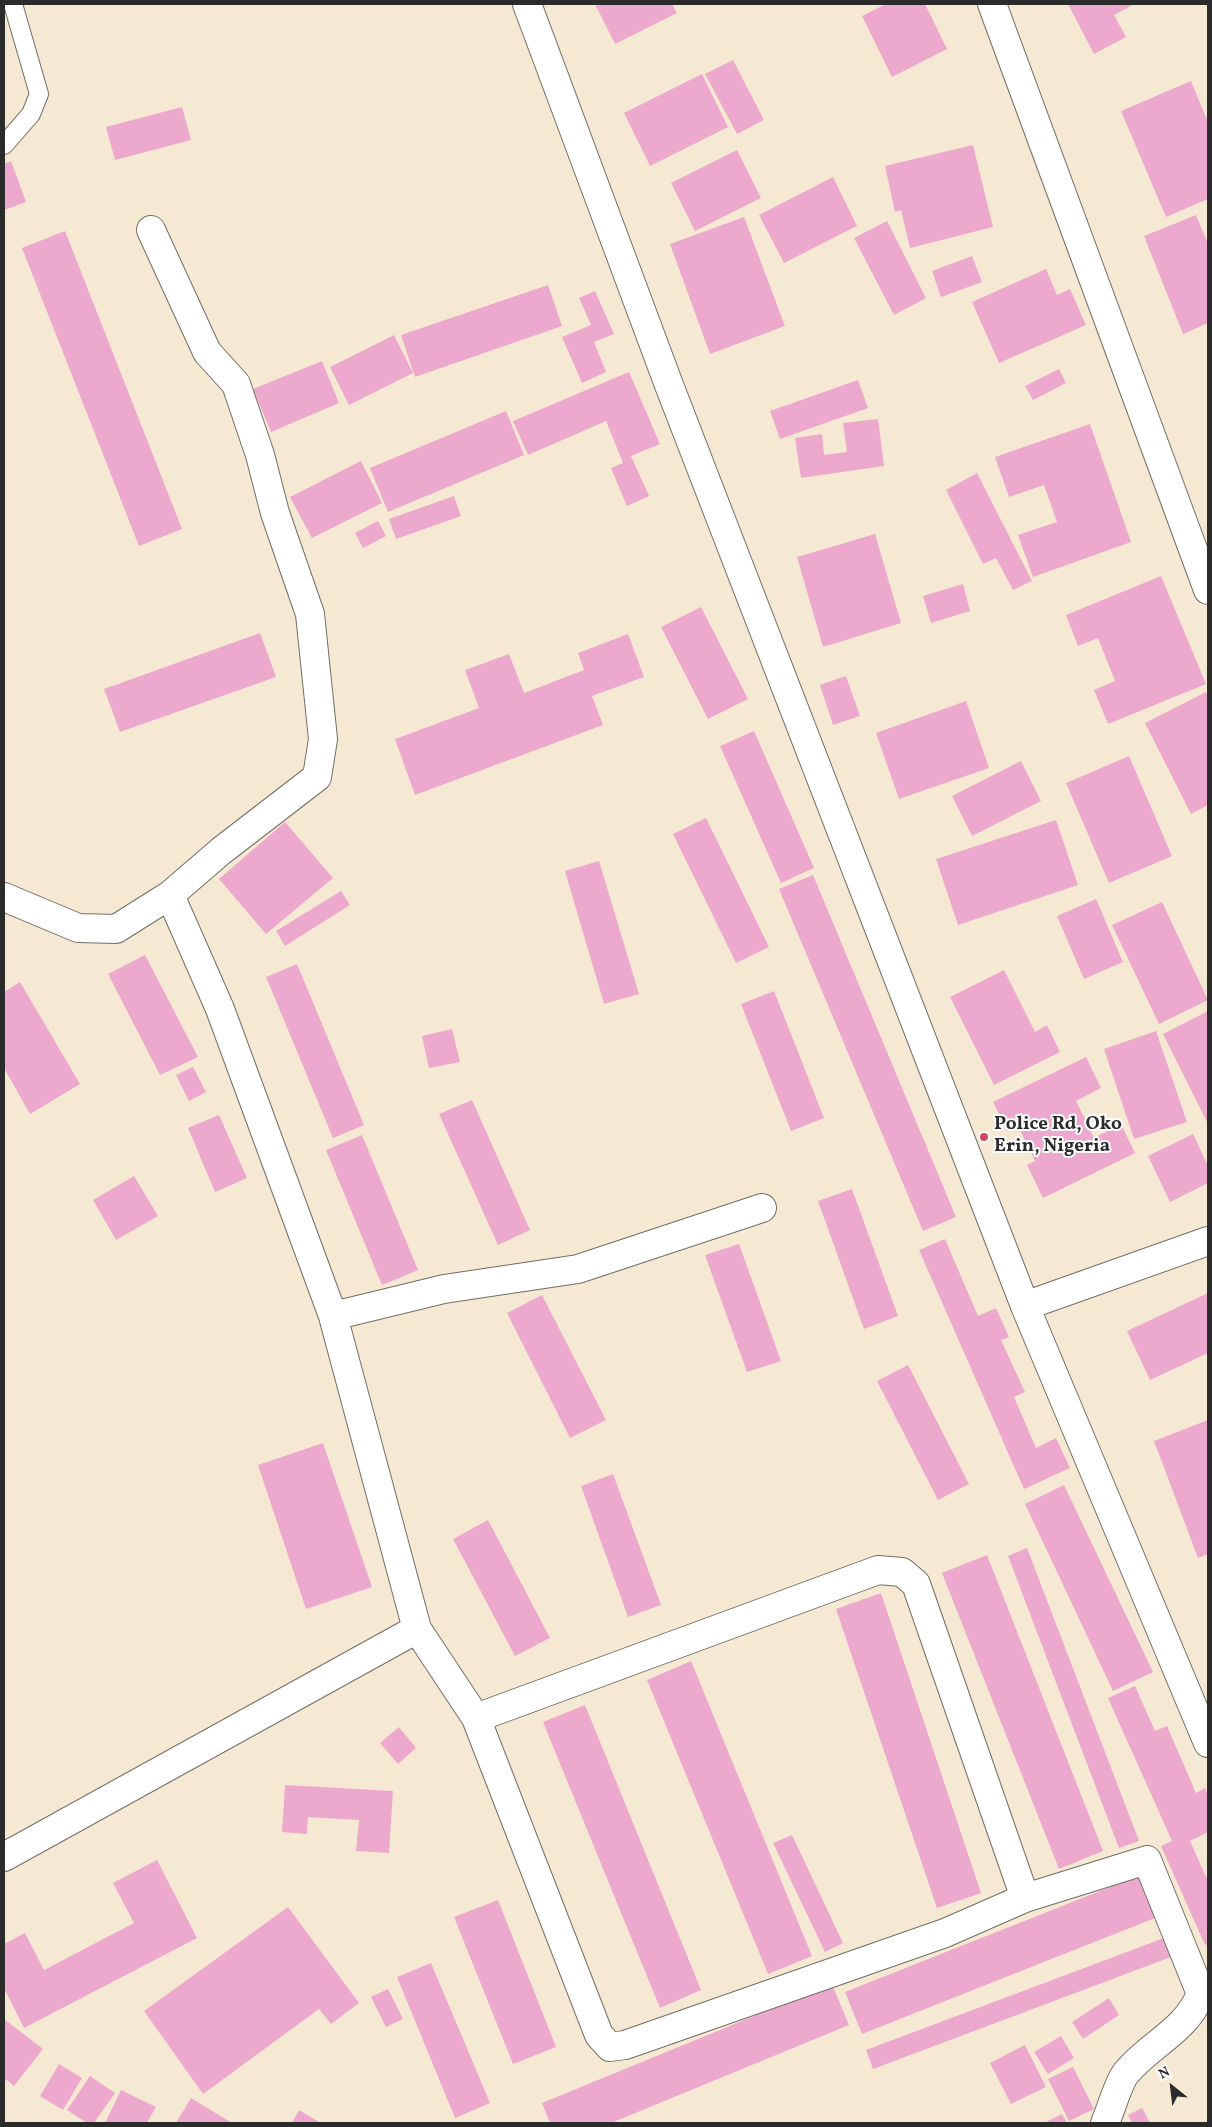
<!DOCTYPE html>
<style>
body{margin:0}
#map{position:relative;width:1212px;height:2127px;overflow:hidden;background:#f6e9d4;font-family:Vollkorn,serif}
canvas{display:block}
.frame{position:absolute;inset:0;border:5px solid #2b2b2b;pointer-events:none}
.north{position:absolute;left:1147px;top:2062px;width:50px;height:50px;-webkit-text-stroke:4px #fff;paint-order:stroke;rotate:331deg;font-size:14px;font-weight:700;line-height:20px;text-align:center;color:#2b2b2b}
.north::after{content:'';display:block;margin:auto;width:18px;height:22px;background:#2b2b2b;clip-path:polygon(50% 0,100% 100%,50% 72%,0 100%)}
</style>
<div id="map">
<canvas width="1212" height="2127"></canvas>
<div class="frame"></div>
<div class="north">N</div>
</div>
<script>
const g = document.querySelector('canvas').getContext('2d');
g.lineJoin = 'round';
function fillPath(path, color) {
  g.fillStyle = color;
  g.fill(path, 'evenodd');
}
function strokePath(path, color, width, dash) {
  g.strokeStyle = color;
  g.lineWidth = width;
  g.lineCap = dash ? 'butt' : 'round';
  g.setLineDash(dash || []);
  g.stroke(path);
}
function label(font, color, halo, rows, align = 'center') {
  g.font = font + ' Vollkorn,serif';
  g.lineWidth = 4;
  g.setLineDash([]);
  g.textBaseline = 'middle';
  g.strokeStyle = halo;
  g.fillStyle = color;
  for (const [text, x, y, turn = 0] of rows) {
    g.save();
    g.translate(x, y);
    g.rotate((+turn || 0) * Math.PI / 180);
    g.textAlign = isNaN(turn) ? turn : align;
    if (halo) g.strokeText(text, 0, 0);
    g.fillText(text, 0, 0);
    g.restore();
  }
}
const building = new Path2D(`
 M595,4h77l5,9 -62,31z
 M886,4h39l22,45 -55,28 -30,-61z
 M1068,4h62l1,2 -17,9 12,22 -32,17z
 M733,60l31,60 -27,14 -32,-60z
 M702,74l26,53 -78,39 -26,-53z
 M1191,81l17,41v77l-42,18 -45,-106z
 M182,107l9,33 -76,20 -9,-33z
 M973,145l20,82 -83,21 -9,-38 -6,2 -10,-46z
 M737,150l24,48 -66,33 -24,-48z
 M11,161l15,41 -22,8v-46z
 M833,177l24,49 -73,37 -25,-48z
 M1196,215l12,29v79l-25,11 -39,-98z
 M744,217l41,109 -75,28 -40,-110z
 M887,221l39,77 -32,17 -40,-77z
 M65,231l117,298 -43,17 -117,-298z
 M972,256l10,26 -41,15 -9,-26z
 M1046,269l11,26 13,-6 16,36 -87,38 -27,-61z
 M548,285l14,41 -147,51 -14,-42z
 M595,291l19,43 -20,8 12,30 -24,11 -20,-46 29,-12 -12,-27z
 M394,335l19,38 -64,32 -19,-38z
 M322,361l17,42 -68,29 -18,-43z
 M1059,369l7,14 -33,17 -8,-14z
 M629,372l31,72 -29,12 18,40 -22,10 -16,-38 12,-5 -17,-42 -78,34 -15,-34z
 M858,380l10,28 -88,31 -10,-28z
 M506,411l18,44 -136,57 -18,-44z
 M878,419l6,47 -83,12 -6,-40 27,-4 2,21 23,-3 -4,-29z
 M1090,424l41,118 -98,35 -15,-42 39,-13 -13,-37 -35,12 -14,-40z
 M361,461l21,42 -70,35 -22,-41z
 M977,473l55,108 -19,9 -17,-32 -13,6 -37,-74z
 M454,496l7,20 -65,23 -7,-20z
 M378,521l8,15 -23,12 -8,-15z
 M875,534l26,89 -78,24 -26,-90z
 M1161,576l45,108 -98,40 -14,-34 21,-9 -17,-43 -20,8 -12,-31z
 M963,584l7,27 -39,12 -8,-27z
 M701,607l47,92 -40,20 -47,-92z
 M260,633l16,44 -156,55 -16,-43z
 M628,634l16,43 -52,19 11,29 -188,70 -20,-56 84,-31 -14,-38 44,-16 15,39 60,-23 -6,-17z
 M846,676l14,40 -27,9 -13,-40z
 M1206,692l2,5v108l-17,9 -46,-91z
 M966,701l23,67 -90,31 -23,-66z
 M754,731l60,137 -33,15 -61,-137z
 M1129,756l43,100 -63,27 -43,-100z
 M1021,761l20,40 -69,35 -20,-40z
 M706,818l63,129 -33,16 -63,-129z
 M1056,820l22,65 -120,40 -22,-66z
 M285,822l48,56 -67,56 -47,-55z
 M599,861l40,133 -35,10 -39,-133z
 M813,875l143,342 -33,14 -144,-342z
 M341,891l9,14 -65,41 -9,-15z
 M1096,899l27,63 -39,17 -27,-63z
 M1162,902l46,98 -49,24 -47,-99z
 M145,955l53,102 -38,18 -52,-101z
 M297,964l67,161 -31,13 -67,-161z
 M1004,970l31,62 12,-7 13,27 -66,33 -44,-88z
 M20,982l60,102 -50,30 -26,-46v-76z
 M774,991l50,127 -33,13 -50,-127z
 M1208,1011v113l-45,-90z
 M452,1029l8,33 -31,6 -7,-32z
 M1156,1031l31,91 -53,17 -30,-90z
 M1086,1057l15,31 -25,13 18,37 27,-14 14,29 -92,45 -16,-33 8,-4 -17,-35 -11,5 -14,-29z
 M193,1067l13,25 -17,9 -13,-26z
 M472,1100l58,130 -32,15 -59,-131z
 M219,1115l28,63 -32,14 -27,-64z
 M1193,1134l15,32v17l-38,19 -22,-46z
 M362,1135l56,135 -36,15 -56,-135z
 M134,1176l24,40 -42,24 -23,-40z
 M852,1189l46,127 -34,13 -46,-128z
 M945,1239l33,77 18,-8 13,29 -8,3 24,52 -11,5 22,51 20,-10 14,30 -46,21 -105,-239z
 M739,1244l42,117 -34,11 -42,-117z
 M1208,1293v60l-58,27 -23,-49z
 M542,1295l64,125 -36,18 -63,-125z
 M908,1365l61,119 -31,16 -61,-119z
 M1208,1420v134l-10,4 -44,-117z
 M323,1443l49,144 -66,22 -48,-144z
 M613,1474l48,131 -33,12 -47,-131z
 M1064,1485l89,187 -40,19 -88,-187z
 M488,1520l62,118 -35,18 -62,-117z
 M1027,1548l112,293 -20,7 -111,-292z
 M987,1555l116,296 -44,18 -117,-296z
 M881,1593l100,300 -44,15 -101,-299z
 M691,1661l121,295 -44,18 -121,-294z
 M1135,1686l20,45 12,-5 29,67 9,-5 3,8v36l-18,9 18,40v63l-3,1 -44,-99 11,-5 -64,-143z
 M585,1705l116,285 -41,18 -117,-286z
 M399,1727l17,21 -18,16 -18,-21z
 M285,1785l108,6 -4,62 -33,-2 3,-31 -51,-3 -1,17 -25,-2z
 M792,1835l51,108 -18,9 -52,-109z
 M157,1860l40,78 -173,90 -20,-40v-44l21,-11 19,37 90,-47 -21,-40z
 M1143,1874l17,42 -298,118 -17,-42z
 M498,1900l58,147 -43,17 -59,-147z
 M288,1907l71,96 -28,21 -12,-15 -116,85 -59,-83z
 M1164,1938l7,19 -298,112 -7,-19z
 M431,1963l59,140 -35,15 -58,-141z
 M832,1984l17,41 -238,98h-61l-8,-20z
 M388,1989l15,30 -17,8 -15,-30z
 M1109,1998l10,17 -36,24 -11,-17z
 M4,2019l39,30 -29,37 -10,-8z
 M1061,2036l13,22 -26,16 -14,-22z
 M1025,2045l21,42 -35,17 -21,-41z
 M59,2064l23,14 -19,32 -23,-14z
 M1073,2067l21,42 -25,12 -21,-42z
 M90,2076l25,17 -21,30h-7l-20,-13z
 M121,2090l35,17 -9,16h-42z
 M191,2098l41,25h-56z
 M1142,2108l8,15h-18l-4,-8z
 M299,2110l22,13h-29z
 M1062,2114l5,9h-23z`);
const service = new Path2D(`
 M4,145l27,-31 8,-20 -26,-90`);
const minor = new Path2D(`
 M527,4l142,381 356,921 183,437
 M992,4l216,586
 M151,230l56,122 29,32 24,71 15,58 35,101 13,125 -6,38 -96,74 -51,44
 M4,897l74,31 38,1 54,-34 50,114 113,307 84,313 59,89 123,317 11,12 15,-2 320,-112 80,-35 122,-38 54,134c-16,38 -50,49 -75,79 -8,10 -15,37 -21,50
 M1025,1306l183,-65
 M333,1316l111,-27 134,-20 184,-61
 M476,1718l402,-148 24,2 14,12 109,314
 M4,1857l413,-228`);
const markers = [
 [984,1137,5,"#d1495b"]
];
const poiNames = [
 ["Police Rd, Oko",994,1126],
 ["Erin, Nigeria",994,1148]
];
fillPath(building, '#eda8cd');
strokePath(service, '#726e66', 20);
strokePath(minor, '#726e66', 30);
strokePath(service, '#fff', 18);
strokePath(minor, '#fff', 28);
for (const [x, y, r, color] of markers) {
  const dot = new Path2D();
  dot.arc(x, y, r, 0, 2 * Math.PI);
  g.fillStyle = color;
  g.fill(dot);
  strokePath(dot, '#fff', 2);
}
label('bold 19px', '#2b2b2b', '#fff', poiNames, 'left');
</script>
